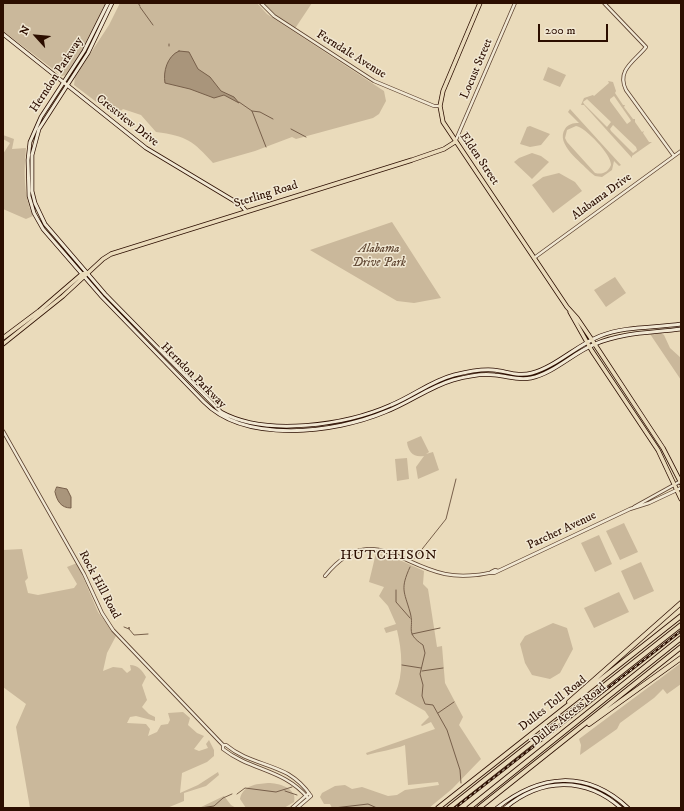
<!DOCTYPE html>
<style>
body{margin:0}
#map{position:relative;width:684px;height:811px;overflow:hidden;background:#eadbbb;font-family:"IM FELL DW Pica",serif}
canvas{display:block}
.frame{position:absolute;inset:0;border:4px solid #2c0e00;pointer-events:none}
.north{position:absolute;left:16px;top:16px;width:40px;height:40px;-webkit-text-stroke:3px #f1e8d3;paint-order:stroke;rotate:297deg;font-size:11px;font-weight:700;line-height:16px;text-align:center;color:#2c0e00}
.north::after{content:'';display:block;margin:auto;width:14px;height:18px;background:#2c0e00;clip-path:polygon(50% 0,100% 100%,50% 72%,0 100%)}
.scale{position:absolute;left:538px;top:24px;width:70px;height:18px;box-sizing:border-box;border:2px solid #2c0e00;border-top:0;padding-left:5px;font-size:12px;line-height:14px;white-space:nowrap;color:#2c0e00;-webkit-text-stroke:3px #f1e8d3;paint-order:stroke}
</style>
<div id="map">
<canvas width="684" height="811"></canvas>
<div class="frame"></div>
<div class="north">N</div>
<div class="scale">200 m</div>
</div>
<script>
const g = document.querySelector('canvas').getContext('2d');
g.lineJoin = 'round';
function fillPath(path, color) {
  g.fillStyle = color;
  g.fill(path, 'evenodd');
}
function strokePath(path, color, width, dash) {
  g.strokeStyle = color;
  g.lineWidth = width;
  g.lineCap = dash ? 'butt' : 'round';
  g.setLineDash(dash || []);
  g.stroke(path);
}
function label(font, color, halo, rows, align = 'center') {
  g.font = font + ' "IM FELL DW Pica",serif';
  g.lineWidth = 3;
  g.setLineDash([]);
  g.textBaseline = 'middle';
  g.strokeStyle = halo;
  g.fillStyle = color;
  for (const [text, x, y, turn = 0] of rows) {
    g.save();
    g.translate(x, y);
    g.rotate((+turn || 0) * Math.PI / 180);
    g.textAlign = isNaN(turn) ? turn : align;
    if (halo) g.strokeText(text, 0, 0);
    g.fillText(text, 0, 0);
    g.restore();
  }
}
const green = new Path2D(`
 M3,3h108l-7,3 -17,37 -21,32 -4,1 -59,-45z
 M120,3h137l10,11 117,77 2,10 -7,13 -6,4 -77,21 -4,-2 -37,14 -42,12c-20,-22 -26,-27 -57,-31l-15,-17 -18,-6 -8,7 -41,-31 1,-8 34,-52z
 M262,3h50l-18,27 -20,-14z
 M548,67l18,8 -6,12 -17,-7z
 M608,81l5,1 3,9 -1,2 8,12h2l-1,2 9,12h2v3l7,10 2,-1 -1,2 6,9h3l-20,14v2l-48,-53h-3l3,-7 9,-3 1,1 15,-13zM614,96l16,23 1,2 -4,3 -17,-23v-2zM587,99l24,23 -4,5 -23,-23 -1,-2zM613,125l23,22 1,3 -4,3 -22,-22 -1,-2z
 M570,109l51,56 -2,1 -5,-5 -2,9 -10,7 -7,-1 -5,-4c-9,-10 -35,-28 -25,-43 3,-5 8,-6 14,-6l-11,-11zM576,126c9,1 36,29 35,39 -3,7 -8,10 -16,8l-28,-31 -2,-4 2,-8z
 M530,126l20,8 -9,11 -11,2 -10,-3 7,-17z
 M3,135l11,4 -2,10 14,-1c-2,23 -3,47 7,68l-7,3 -23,-10v-55l7,-11 -7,-4z
 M532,153l9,3 8,6 -17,17 -18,-17 5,-4z
 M559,173l16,9 7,9 -29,22 -21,-28 11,-8z
 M392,222l49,76 -27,5 -17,-2 -87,-51z
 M615,277l11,16 -20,14 -12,-17z
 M661,333l3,2 6,13 11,10v22l-31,-46z
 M421,436l8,16 -3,2 7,-2 6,18 -21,9 -2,-12 8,-11c-11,2 -16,-5 -17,-14z
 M407,458l2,21 -12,2 -2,-22z
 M624,523l14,29 -18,8 -14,-29z
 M599,535l13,29 -17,8 -14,-29z
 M22,549l6,29 -3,3 3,12 10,2 36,-7 3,-4 -10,-17 10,-4 21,49 18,24 -9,17 -4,18 10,-4 9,1 5,5 4,-3 -1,-5c8,0 12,5 16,12l-4,8 5,15 -5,7 7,7 6,3v4l-19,-5 -6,1 -3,6 19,1 4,5 -2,7 9,-4 4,-7 7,-1 2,-4 -2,-7 15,-1 7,6 -2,7 9,8 7,3 -10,13 5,2 9,-3 -2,-4 3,-4 5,10v6l-7,6 -25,11 -2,20 18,-8 20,-13 1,3 -13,11 -22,7v8l-17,7h-137l-14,-81 10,-23 -23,-17v-137z
 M376,553l17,4 31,14 -1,13 5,5 9,58 5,-1 3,37 18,34 -4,8 22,34 -29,30 -23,19h-97l-2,-4h-6l-4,-7 2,-4 13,-7 10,-1 7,4 10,-2 26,9 9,-1 8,-5 34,-5 -1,-3 -30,3 -3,-40c-12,5 -25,6 -38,10l-1,-2 69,-24 -4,-7 -9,4 -1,-1 8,-8 -4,-6 -30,-17c9,-20 7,-43 2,-64l-11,3 -2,-5 12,-4 -8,-18 -9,-10 5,-9 -15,-5z
 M641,562l13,29 -20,9 -13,-29z
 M619,592l10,20 -35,16 -10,-20z
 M553,623l14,5 6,21 -13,24 -10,6 -18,-4 -7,-12 -5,-19 5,-8z
 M681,663v21l-14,10 -4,-5 -9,9 -34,25 -3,6 -37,26 1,-10 -2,-6z
 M268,783c10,0 30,5 26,19l-10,6h-38l-6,-9c3,-14 16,-15 28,-16z
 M224,796l7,9 5,3h-37z`);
const water = new Path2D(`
 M179,51l10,1 9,17 12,8 11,14 13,6 5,6 -15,-8 -10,3 -24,-9 -25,-6c-2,-11 2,-27 14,-32z
 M57,487l10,2 4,8v11c-10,0 -14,-7 -16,-16z`);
const stream = new Path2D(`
 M138,3l2,3
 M140,7l13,18
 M169,44v2
 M239,102l13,9 14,36
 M252,111l8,1 13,7
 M291,129l15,8
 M415,558l31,-39 10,-40
 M410,567c-10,22 -6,24 0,45 5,17 -6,20 13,33l2,8 -5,21 3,11 -1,11 3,8 8,1 14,25 13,40 1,13
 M396,590v12l14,16
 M124,627l5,2v-2v2l5,6 14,-1
 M412,634l28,-6
 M402,665l19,3
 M422,671l21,-3
 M438,713l16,-11
 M285,791l12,4
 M237,794l8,-6 31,4 16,-5
 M201,808l13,-2 9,-8 9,-4
 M334,808l34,-4 9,4`);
const tertiary = new Path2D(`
 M261,3l13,13 100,65 60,25h6
 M604,3l42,44c-11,14 -30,23 -20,43l48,66
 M455,142l60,-139
 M534,258l147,-107
 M3,431l81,143 18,39 11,17 110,115v4c28,22 61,20 85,49
 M634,507l47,-26
 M491,572l4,-2 3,1
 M325,576c44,-54 73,-12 120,-2 10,2 21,2 31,1 6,0 13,-3 18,-2l136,-64 19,-6 32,-15
 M223,745h3c19,16 42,18 62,29 10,6 17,13 23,22l-14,12
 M292,808l17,-15`);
const secondary = new Path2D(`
 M108,3l-24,48 -43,66 -11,25 -2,18 1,36 5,17 9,16 59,68 102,105c41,42 131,31 181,10 24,-9 44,-25 68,-32 14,-4 29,-7 42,-5 13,1 23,6 36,3 23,-5 42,-25 64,-34 28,-12 57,-11 86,-15
 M112,3l-24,50 -49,76 -7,26v36l3,12 10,21 60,70 116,118c45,25 125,13 170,-7 22,-9 40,-24 63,-30 12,-3 26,-6 39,-5 13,1 25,7 39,3 23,-6 45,-28 68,-37 25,-10 55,-8 81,-12
 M3,34l143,114 95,57 5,6
 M497,808c43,-34 89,-39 131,0
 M505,808c36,-30 80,-32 116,0`);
const primary = new Path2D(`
 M480,3l-37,88 -3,15 3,16 124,185 10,11 15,22 71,108 18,35
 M570,312l22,39 66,99 23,49
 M3,338l36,-27 43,-37 5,-1
 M3,344l60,-48 40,-37 8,-5 301,-94 32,-11 11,-7`);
const motorway = new Path2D(`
 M569,702l112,-99
 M589,724l92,-66
 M438,808l243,-192
 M449,808l232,-183
 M469,808l212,-170
 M479,808l202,-161`);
const rail = new Path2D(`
 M455,808l226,-177`);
const streetNames = [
 ["Ferndale Avenue",351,55,32],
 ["Locust Street",477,69,-67],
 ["Herndon Parkway",57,75,-57],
 ["Crestview Drive",127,121,38],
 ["Elden Street",479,159,56],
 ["Sterling Road",266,195,-17],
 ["Alabama Drive",602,197,-36],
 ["Herndon Parkway",193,376,45],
 ["Parcher Avenue",562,531,-25],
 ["Rock Hill Road",99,585,62],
 ["Dulles Toll Road",553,704,-38],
 ["Dulles Access Road",569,715,-39]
];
const parkNames = [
 ["Alabama",379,250],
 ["Drive Park",379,264]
];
const quarterNames = [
 ["HUTCHISON",389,556]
];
fillPath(green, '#cab89b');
fillPath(water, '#a9957b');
strokePath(water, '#775f4a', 1);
strokePath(stream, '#775f4a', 1);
strokePath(tertiary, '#5c412f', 4);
strokePath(secondary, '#2c0e00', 4.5);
strokePath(primary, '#2c0e00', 5);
strokePath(motorway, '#2c0e00', 5.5);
strokePath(tertiary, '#f1e8d3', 2.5);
strokePath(secondary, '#f1e8d3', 3);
strokePath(primary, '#eadbbb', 3.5);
strokePath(motorway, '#eadbbb', 4);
strokePath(rail, '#2c0e00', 2.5);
strokePath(rail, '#f1e8d3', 1, [3]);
label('12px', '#2c0e00', '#f1e8d3', streetNames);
label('italic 12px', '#634a36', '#f1e8d3', parkNames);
g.letterSpacing = '1px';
label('14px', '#2c0e00', '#f1e8d3', quarterNames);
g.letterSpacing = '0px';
</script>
